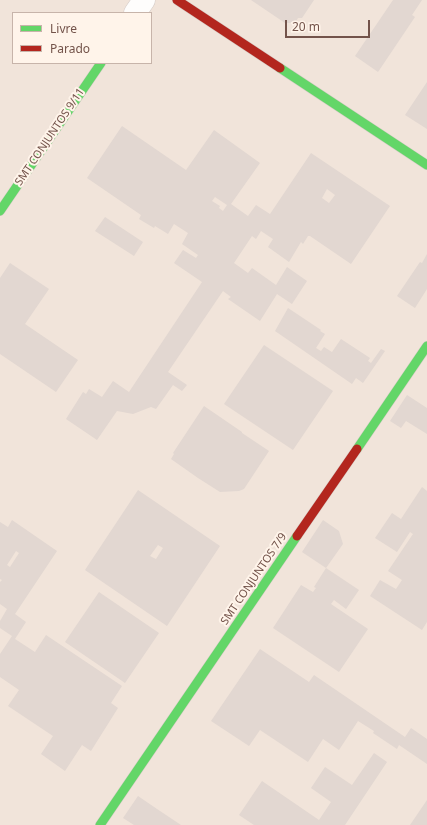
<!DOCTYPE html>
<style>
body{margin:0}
#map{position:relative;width:427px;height:825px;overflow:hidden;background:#f6f0ea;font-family:"Noto Sans",sans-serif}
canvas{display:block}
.legend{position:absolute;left:12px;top:12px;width:140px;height:52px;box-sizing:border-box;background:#fff4ea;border:1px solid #c7b4aa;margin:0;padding:5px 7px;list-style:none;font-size:12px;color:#73534a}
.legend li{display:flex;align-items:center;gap:8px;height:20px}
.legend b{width:20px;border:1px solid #c7b4aa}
.scale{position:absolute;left:285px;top:20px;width:85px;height:18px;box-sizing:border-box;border:2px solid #73534a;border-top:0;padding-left:5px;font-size:12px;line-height:14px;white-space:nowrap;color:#73534a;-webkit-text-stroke:3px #fff4ea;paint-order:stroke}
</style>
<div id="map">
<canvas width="427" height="825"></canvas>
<ul class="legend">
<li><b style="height:5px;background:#63d668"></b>Livre</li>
<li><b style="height:5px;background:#b3261e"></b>Parado</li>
</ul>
<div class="scale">20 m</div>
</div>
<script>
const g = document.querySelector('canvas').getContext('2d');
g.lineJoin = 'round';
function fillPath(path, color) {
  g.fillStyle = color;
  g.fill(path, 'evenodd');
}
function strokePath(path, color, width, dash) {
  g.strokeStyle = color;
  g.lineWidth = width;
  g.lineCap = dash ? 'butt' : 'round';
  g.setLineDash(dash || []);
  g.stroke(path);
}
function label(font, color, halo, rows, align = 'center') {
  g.font = font + ' "Noto Sans",sans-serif';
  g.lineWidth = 4;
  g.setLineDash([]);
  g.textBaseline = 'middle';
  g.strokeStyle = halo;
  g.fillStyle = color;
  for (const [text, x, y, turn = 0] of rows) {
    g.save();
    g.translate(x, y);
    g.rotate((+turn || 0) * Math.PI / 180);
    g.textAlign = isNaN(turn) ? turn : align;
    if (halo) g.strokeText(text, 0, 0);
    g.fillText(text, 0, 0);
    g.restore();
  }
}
const residential = new Path2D(`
 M0,0h427v825h-427zM13,13h138v50h-138z`);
const building = new Path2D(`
 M251,0h63l-12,18h-4l-3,5h-10z
 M393,0h29l-10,15 3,2 -37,55 -23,-16z
 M427,82v47l-22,-14z
 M122,126l64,44 28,-40 46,33 -29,41 17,12 8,-11 14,9 41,-61 79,53 -39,58 -41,-28h-2l-5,8 -2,-2 -12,20 -21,-15 5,-8 -12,-8 -5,8 -4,-3 -18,27 14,10 4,-5 24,17 11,-18 20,14 -15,23 -15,-10 -17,27 -32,-22 3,-2 -8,-6 -55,81 19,13 -5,6 -9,-6 -17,24 -5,-2 -18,7 -16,-3 -20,29 -31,-21 17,-27 3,2 3,-5 13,8 11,-16 16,11 73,-110 -28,-19 9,-13 13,8 2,-3 -16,-11 6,-11 -14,-9 -6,10 -13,-8 -1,2 -15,-9 2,-4 -54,-37zM327,189l8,6 -6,8 -7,-5zM215,197l12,8 -4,6 -4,-3 1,-2 -8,-5z
 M105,217l38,25 -9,14 -39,-25z
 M427,254v35l-12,19 -18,-12 23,-34 2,1z
 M10,263l39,26 -24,35 53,36 -22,32 -56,-38v-76z
 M288,308l33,22 -1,1 5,3 -9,14 5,3 3,-4 8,5 9,-13 29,19 -2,3 3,2 10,-14 4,2 -22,32 -7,-5 -4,6 -77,-53z
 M264,345l69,46 -40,59 -69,-46z
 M407,395l20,13v26l-21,-13 -5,7 -11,-7z
 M204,406l38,26v1l27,18 -25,38 -5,2 -19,1 -22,-14 -27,-19 3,-5 -1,-1z
 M422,487l5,4v131l-5,8 -52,-34 10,-16 16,9 6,-9 -14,-9 25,-37 -3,-2 -13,20 -22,-14 17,-25 9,6z
 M138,490l82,56 -53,80 -82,-56zM158,545l5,3 -7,11 -6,-3z
 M12,520l45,31 -42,63 11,8 -11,17 20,13 11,-17 76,51 -11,17 7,5 -27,43 -9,-6 -17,26 -24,-17 12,-18 -45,-30 11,-16 -19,-13v-23l12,-18 -12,-8v-7l7,-12 -7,-5v-22l2,-2 -2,-1v-57l8,5zM16,551l3,2 -9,14 -3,-2z
 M323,520l16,11 4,13 -17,24 -24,-16z
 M326,568l33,22 -13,19 -12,-9 -3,4 37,25 -29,43 -66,-44 28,-43 12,7 3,-4 -2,-1z
 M99,592l60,41 -34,50 -60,-41z
 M260,649l49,33 5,-7 91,62 6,-9 16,11v25l-28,-19 -2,4 -24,-16 1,-2 -16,-10 -19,29 -16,-11 -15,23 -48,-32 -11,16 -38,-25z
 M374,753l13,9 -42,63h-91l-15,-10 23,-34 57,39 12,-18 -20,-14 14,-21 27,18z
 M138,796l19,13 24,16h-47l-11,-7z
 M427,800v25h-17z`);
const street = new Path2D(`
 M135,13l9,-13`);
const fast = new Path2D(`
 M280,68l147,97
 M0,211l101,-148
 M357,449l70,-103
 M100,825l197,-289`);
const jam = new Path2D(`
 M177,0l103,68
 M297,536l60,-87`);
const streetNames = [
 ["SMT CONJUNTOS 9/11",50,137,-56],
 ["SMT CONJUNTOS 7/9",254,579,-56]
];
fillPath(residential, '#f1e4da');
fillPath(building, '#e2d7d1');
strokePath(street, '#d4cbc7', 23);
strokePath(fast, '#d5cbc6', 10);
strokePath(jam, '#d5cbc6', 10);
strokePath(street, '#fefdfc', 22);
strokePath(fast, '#63d668', 9);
strokePath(jam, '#b3261e', 9);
label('11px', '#73534a', '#fff4ea', streetNames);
</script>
